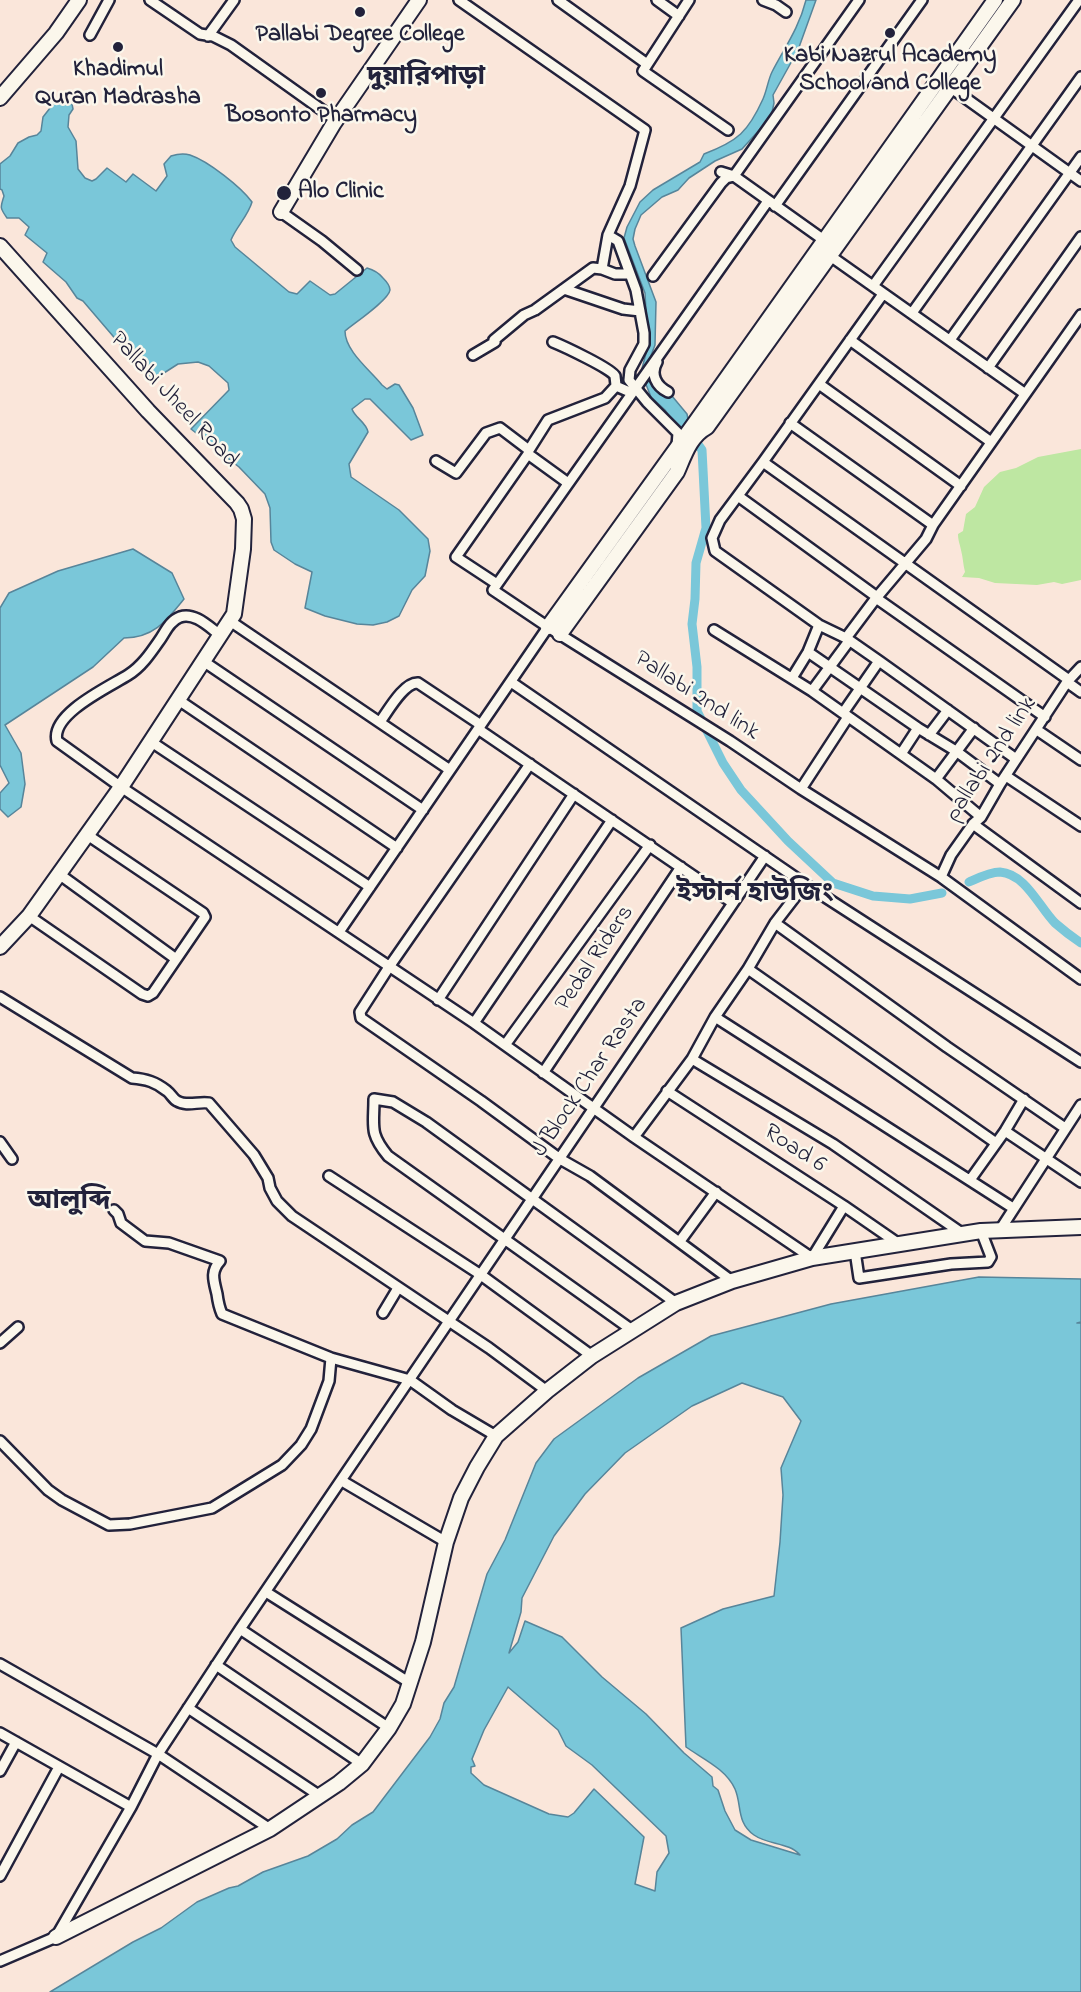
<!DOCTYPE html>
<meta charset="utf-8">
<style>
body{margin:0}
canvas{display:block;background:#fae6da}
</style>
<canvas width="1081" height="1992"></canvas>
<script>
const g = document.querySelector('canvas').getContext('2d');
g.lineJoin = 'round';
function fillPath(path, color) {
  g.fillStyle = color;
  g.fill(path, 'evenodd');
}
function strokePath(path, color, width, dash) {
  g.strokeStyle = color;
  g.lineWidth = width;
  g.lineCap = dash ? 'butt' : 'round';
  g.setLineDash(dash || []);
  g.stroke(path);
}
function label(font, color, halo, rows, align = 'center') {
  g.font = font + ' "Indie Flower","Noto Sans Bengali",sans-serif';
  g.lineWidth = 5;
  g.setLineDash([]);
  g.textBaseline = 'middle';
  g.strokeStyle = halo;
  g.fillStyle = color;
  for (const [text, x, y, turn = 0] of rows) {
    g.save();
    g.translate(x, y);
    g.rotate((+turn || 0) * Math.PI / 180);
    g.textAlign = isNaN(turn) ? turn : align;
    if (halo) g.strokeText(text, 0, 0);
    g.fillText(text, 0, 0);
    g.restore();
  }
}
const green = new Path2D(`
 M1081,449v131l-19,4 -8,-2 -17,3 -42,-2 -16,-5 -17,-1 3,-5c-2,-7 -2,-15 -4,-22 -1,-6 -3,-9 -3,-16l5,-3 3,-17 9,-7 9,-20 16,-15 16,-4 22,-11z`);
const water = new Path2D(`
 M806,0h10l-18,50 -25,45 1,8 -3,14 -29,32 -27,12 -26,17 -11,12 -16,7 -21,18 -6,14 -2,10 2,7 21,56 -1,43 -8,21 40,48 1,5 -10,10 -13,-19 -14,-13 -10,-25 7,-26 -3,-53 -21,-55 3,-11 13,-25 13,-12 47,-28 4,-8c34,-13 44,-22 59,-55 4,-9 5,-19 9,-27 13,-25 27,-44 34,-72z
 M53,98l19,6 1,5 -4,6 -1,12 8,14 2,28 7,9 7,3 4,-2 11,-11 19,14 7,-8 23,17 11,-15 -3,-12 7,-8c6,-2 13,-3 19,-1 18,6 51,32 62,47 -4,14 -16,25 -21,38l4,7 54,45 8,2 13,-13 20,14 5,-1 32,-26c7,2 12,5 16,10 3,3 7,8 7,12 -1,10 -37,34 -45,41 0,20 25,39 37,54l5,4 8,-5 4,1 14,23 10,27 -12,5 -41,-41h-5l-13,10c3,9 14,13 16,23l-19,32 2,13 48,33 29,29 2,12 -5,25 -13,14 -13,26 -12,6 -14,3 -16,-1 -32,-8 -20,-8 7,-36 -17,-8 -21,-14 -3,-8 -1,-34 -5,-14 -26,-27 -48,-38 38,-39 -1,-7 -19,-17 -11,-4 -20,2 -25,16 -17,-17 -53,-62 -6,-3 -11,-16 -23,-20 4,-9 -22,-18 4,-8 -10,-9h-12c-7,-10 -7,-10 -3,-22l-2,-6 -2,-1v-25l10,-8 8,-13 11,-6 8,-2 4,-4 2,-14 11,-14 -2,-4z
 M133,549l39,24 12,26c-17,21 -30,39 -60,39l-31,29 -88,58 16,28 4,31 -4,23 -13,10 -8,-8v-16l9,-10 -9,-18v-157l9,-15 49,-22z
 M979,1277l102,2v43l-4,1h4v669h-1031l83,-50 28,-14 36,-26 32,-14 9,-2 25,-14 45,-16 29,-17 15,-14 21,-13 57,-75 10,-18 4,-16 10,-16 33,-113 18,-34 31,-77 18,-24 84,-61 73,-42 120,-32zM742,1383l41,14 18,24 -20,47 2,27 -3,47 -6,54 -51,13 -42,19 5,119c17,12 40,22 49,42 7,16 1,33 19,46 14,10 35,7 46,20l-49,-15 -16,-10 -10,-19 -7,-21 -5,-4 -1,-9 -28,-24 -38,-39 -44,-37 -40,-40 -37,-16 -7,21 -9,11 12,-41 1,-14 32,-62 31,-42 40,-41 67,-47zM508,1687l50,43 8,16 26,19 74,71 3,17 -12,19 -2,19 -20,-7 9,-47 -50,-48 -20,24 -6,4 -19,-3 -65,-29 -13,-12v-6l4,-1 -3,-7 12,-29z`);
const canal = new Path2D(`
 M676,414l26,36 4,78 -10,35 -1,36 -3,25 5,43v44l26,52 18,27 47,51 45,42 40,13 37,3 32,-6
 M969,882c9,-4 21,-10 31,-10 26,2 39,35 55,51 8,7 17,14 26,20`);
const street = new Path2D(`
 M150,0l50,34 13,2 18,9 105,75
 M459,0l186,130 -15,56 -22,49 -6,34 13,5h14
 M558,0l89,64
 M657,0l22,16
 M689,0l-46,71 85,59
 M763,0l13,5 10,7
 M90,35l19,-35
 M208,36l26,-36
 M950,87l131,94
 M721,172l13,4 94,67
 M768,201l-275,389 55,37 182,114 71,48 140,88 140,102
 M775,206l147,-206
 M281,212l41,29 35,29
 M608,235l10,6 18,49 8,43v11l-14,26 -1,10 18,22 31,31 -1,13
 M829,255l195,138
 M653,276l68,-93 5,-5 8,-2 125,-176
 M873,286l206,-286
 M564,289l59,20 17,2
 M883,294l-120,168 -43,58 -8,18 3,13 104,74 27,13 33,23 137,98
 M912,313l169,-236
 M850,340l141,102
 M950,340l131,-183
 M553,342c10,4 59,27 62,34 0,1 1,8 1,10
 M473,355l22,-13 -1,-2 30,-25 11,-5 58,-42 9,1
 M657,362c-7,12 -1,24 11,30
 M988,368l93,-131
 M819,384l142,102
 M790,423l143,102
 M529,450l-1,4 40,29
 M436,461l20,12 30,-40 14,-5 29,22 19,-30 57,-22 11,-12 16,7
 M763,462l306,218
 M738,496l139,101 -1,1 169,119
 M497,584l-41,-27 72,-103
 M877,597l49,-58 7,-14 148,-210
 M230,621l220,149
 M714,630l98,61
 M220,635c-11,-8 -25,-23 -40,-18 -11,4 -15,16 -21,24 -9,13 -18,26 -31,34 -19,12 -78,39 -71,66l64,46 353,236 160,114 178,121 32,-52
 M846,638l30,-40
 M849,641l-37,50 124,88 45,38
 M808,652l110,76
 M203,661l220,149
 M792,678l16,-26 11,-27
 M511,682l294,202 276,178
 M1067,682l14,10
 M177,699l220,149
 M843,713l36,-52
 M380,722c8,-11 24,-40 38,-39l63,42
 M478,729l255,174
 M1037,730l44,30
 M929,735l19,-25
 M150,741l220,146
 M901,754l17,-26 38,23 44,33
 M530,764l-141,203 -29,45 1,6 120,83 79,58 30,17 142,105
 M1006,776l75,50
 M936,779l38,-51
 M801,789l47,-72
 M973,824l108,79
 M59,874l117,85
 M941,877l10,-22 22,-31 8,-7 19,-33 67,-102 14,-15
 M29,916l113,78 6,2 5,-3 52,-76 -2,-4 -117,-79
 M775,923l172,124 118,81
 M339,932l209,-305
 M748,969l248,174
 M0,997l132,81c14,1 24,4 35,13 4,3 6,8 10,10 10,6 22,0 32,2l45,52 14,23 2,10 7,13 15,15 197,132 58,43
 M438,1000l136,-206
 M715,1017l298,191
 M474,1023l138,-203
 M505,1045l145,-200
 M692,1059l141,85 130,90
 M543,1073l138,-206
 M667,1091l177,115 55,38
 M1005,1131l76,51
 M634,1137l58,-78 23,-42 33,-48 27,-46 30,-39
 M0,1142l12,17
 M329,1176l152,99 111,81
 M970,1180l35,-49 19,-32
 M114,1210l4,4 3,9 24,18 24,2 51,18c-10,11 -6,20 -3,33 1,8 2,13 5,20l109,44 79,22 42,30 44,26
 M1000,1230l81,-125
 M680,1241l36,-49
 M855,1251l4,27 92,-14 37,-2 3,-5 -10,-26
 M383,1313l15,-25
 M632,1330l-244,-174c-19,-23 -14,-29 -14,-57l19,3 33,20 250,181
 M0,1343l18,-16
 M0,1441l48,49 14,10 47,25 21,-1 82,-16 70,-43 19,-20 10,-16 18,-48 2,-23
 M342,1481l104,61
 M266,1592l144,91
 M240,1629l149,99
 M0,1664l158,90 112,75
 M216,1665l146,99
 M188,1708l132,88
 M0,1733l131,74
 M0,1771l16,-29
 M0,1876l59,-109
 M0,1961l56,-24 75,-130 27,-53 82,-125 525,-773`);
const secondary = new Path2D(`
 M0,98l56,-65 23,-33
 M281,212l53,-89 85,-123
 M0,246l148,165 89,92 4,6 3,10 -1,30 -9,65 -113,173 -92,129 -29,31
 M548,627l149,-207 298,-420
 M560,634l117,-162c7,-16 13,-36 30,-45l306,-427
 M56,1937l214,-108 69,-46 23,-19 27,-36 14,-24 20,-62 23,-100 15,-44 16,-31 19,-31 51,-45 45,-35 84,-53 56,-22 80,-23 169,-27 100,-4`);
const markers = [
 [360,12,6,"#22223b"],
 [890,33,6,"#22223b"],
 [118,47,6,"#22223b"],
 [321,93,6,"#22223b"],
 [284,193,8,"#22223b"]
];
const poiNames = [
 ["Pallabi Degree College",360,36],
 ["Kabi Nazrul Academy",890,57],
 ["School and College",890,85],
 ["Khadimul",118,71],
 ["Quran Madrasha",118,99],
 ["Bosonto Pharmacy",321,117],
 ["Alo Clinic",298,193,"left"]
];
const streetNames = [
 ["Pallabi Jheel Road",173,401,47],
 ["Pallabi 2nd link",696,697,33],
 ["pallabi 2nd link",992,760,-56],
 ["Pedal Riders",596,959,-56],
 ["J Block Char Rasta",591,1078,-56],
 ["Road 6",794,1150,33]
];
const quarterNames = [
 ["দুয়ারিপাড়া",426,80],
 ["ইস্টার্ন হাউজিং",755,896],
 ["আলুব্দি",69,1204]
];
fillPath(green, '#bee7a2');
fillPath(water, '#7ac7d9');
strokePath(water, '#57859a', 1.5);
strokePath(canal, '#7ac7d9', 9);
strokePath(street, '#22223b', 14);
strokePath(secondary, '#22223b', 18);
strokePath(street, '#fbf7ec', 9);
strokePath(secondary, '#fbf7ec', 14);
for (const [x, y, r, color] of markers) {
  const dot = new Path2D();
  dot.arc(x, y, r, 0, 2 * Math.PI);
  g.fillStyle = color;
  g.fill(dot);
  strokePath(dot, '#fbf7ec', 2);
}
label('bold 24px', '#22223b', '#fbf7ec', poiNames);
label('24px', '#22223b', '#fbf7ec', streetNames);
label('bold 27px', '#22223b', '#fbf7ec', quarterNames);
</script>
